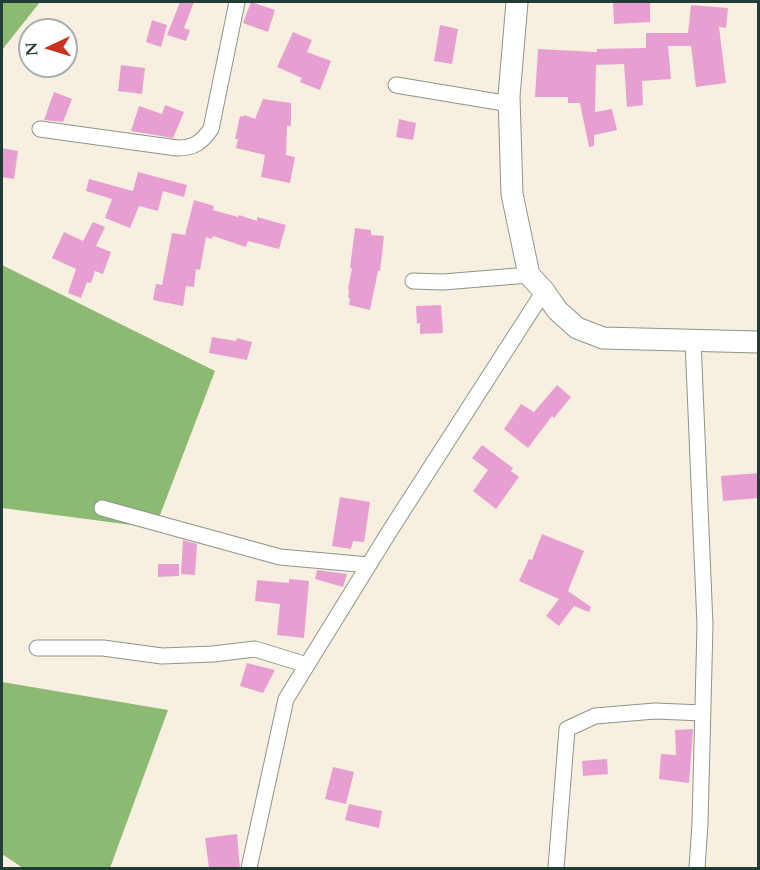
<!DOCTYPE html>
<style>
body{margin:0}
#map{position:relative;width:760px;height:870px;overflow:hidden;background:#f7efdf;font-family:Cardo,serif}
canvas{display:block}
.frame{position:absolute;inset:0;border:3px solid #1f3d34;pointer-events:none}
.north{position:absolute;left:18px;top:18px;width:60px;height:60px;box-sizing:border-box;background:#fff;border:2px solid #a5b1ae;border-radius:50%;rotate:266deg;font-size:16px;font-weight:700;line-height:24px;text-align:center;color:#1f3d34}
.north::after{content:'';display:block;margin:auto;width:21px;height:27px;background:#c8321e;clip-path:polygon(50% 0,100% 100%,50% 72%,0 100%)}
</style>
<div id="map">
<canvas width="760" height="870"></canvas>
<div class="frame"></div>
<div class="north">N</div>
</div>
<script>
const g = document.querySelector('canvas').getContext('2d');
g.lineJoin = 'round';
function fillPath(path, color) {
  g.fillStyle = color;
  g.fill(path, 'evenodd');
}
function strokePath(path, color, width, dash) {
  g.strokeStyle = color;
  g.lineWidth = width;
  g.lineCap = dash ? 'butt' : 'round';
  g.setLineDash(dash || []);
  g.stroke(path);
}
const forest = new Path2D(`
 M2,2h38l-38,48z
 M2,265l213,106 -60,157 -153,-20z
 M2,682l166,28 -58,158h-87l-21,-14z`);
const building = new Path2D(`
 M180,2h14l-10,26 6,2 -4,11 -19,-6z
 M251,2l24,8 -7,22 -25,-9z
 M613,2h37v20l-36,2z
 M691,5l37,3 -2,20 -7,-1 7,56 -30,4 -5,-41h-23l3,33 -29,2 1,24 -16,2 -3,-43 -28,1 -1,47 17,-3 5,21 -23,5v11l-5,1 -9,-44h-12v-6h-33l3,-48 59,3v-3l49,-1v-15h42z
 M152,20l15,5 -6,22 -15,-5z
 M440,25l18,4 -6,35 -18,-3z
 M293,32l19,8 -5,12 24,9 -11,29 -20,-8 2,-4 -25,-11z
 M121,65l24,3 -3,26 -24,-3z
 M54,92l18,7 -9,23 -19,-2z
 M263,99l28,4v23h-4l-1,29 9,2 -5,26 -29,-6 4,-22 -29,-7 2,-9h-3l5,-23 3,1 1,-2 11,4z
 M165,105l19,7 -11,26 -42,-7 8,-25 23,8z
 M399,119l17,4 -3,17 -17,-3z
 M2,148l16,3 -4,28 -12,-2z
 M138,172l49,13 -3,12 -21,-6 -5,20 -19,-5 -9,22 -25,-10 7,-19 -26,-8 3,-12 44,12z
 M194,200l20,6 -1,4 25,7 1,-2 18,6v-4l29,8 -7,24 -31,-8 -2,6 -33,-11 -1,3 -6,-2 -6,33 -4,-1 -2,18 -8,-1 -3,20 -30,-6 3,-16 6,1 10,-52 13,2z
 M93,222l12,5 -9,19 15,6 -8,22 -8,-3 -4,12 -4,-1 -6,16 -13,-5 8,-24 -24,-11 12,-26 19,9z
 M355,228l16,2v5l13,1 -4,35h-2l-8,39 -21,-5 1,-7h-2l1,-8 -1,-1 4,-21h-2z
 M441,305l2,28 -23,1v-11l-3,1 -1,-18z
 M212,337l24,4 1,-3 15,4 -5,18 -38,-7z
 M557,385l14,12 -17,21 -2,-2 -24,32 -24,-19 17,-25 13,8z
 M482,445l31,23 -2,3 8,6 -23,32 -23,-18 15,-21 -16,-12z
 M759,473v25l-36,3 -2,-25z
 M340,497l30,5 -6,40 -11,-1 -2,8 -19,-3z
 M542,534l42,17 -16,40 23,16 -2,5 -15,-6 -15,20 -13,-10 13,-17 -40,-18 10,-22 3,1z
 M183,540l14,4 -2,31 -14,-1z
 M158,564h21v12l-21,1z
 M317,570l30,4 -4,13 -28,-8z
 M289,579l20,2 -5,57 -27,-3 3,-31 -25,-3 2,-21 32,3z
 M247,663l28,7 -12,23 -23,-7z
 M693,729l-4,54 -30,-4 2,-25 15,1 -1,-25z
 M607,759l1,15 -25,2 -1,-15z
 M333,767l21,5 -8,32 -21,-5z
 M349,804l33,7 -3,17 -34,-8z
 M237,834l3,34h-31l-4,-30z`);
const street = new Path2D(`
 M396,85l114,19
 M40,129l137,19c17,0 24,-5 34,-19l26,-127
 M413,281l30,1 86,-7
 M693,341l12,284 -5,198 -3,45
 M102,508l178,49 89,8
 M37,648h66l59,8 51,-2 42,-5 52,16
 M249,868l37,-169 105,-170 153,-238
 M556,868l11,-139 28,-13 60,-5 48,2`);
const secondary = new Path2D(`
 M517,2l-8,94 3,98 17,81 15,16 13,19 20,18 26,10 155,4`);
fillPath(forest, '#8cba72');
fillPath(building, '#e79fd2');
strokePath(street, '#8b968a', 17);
strokePath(secondary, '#8b968a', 23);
strokePath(street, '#fff', 15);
strokePath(secondary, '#fff', 21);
</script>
